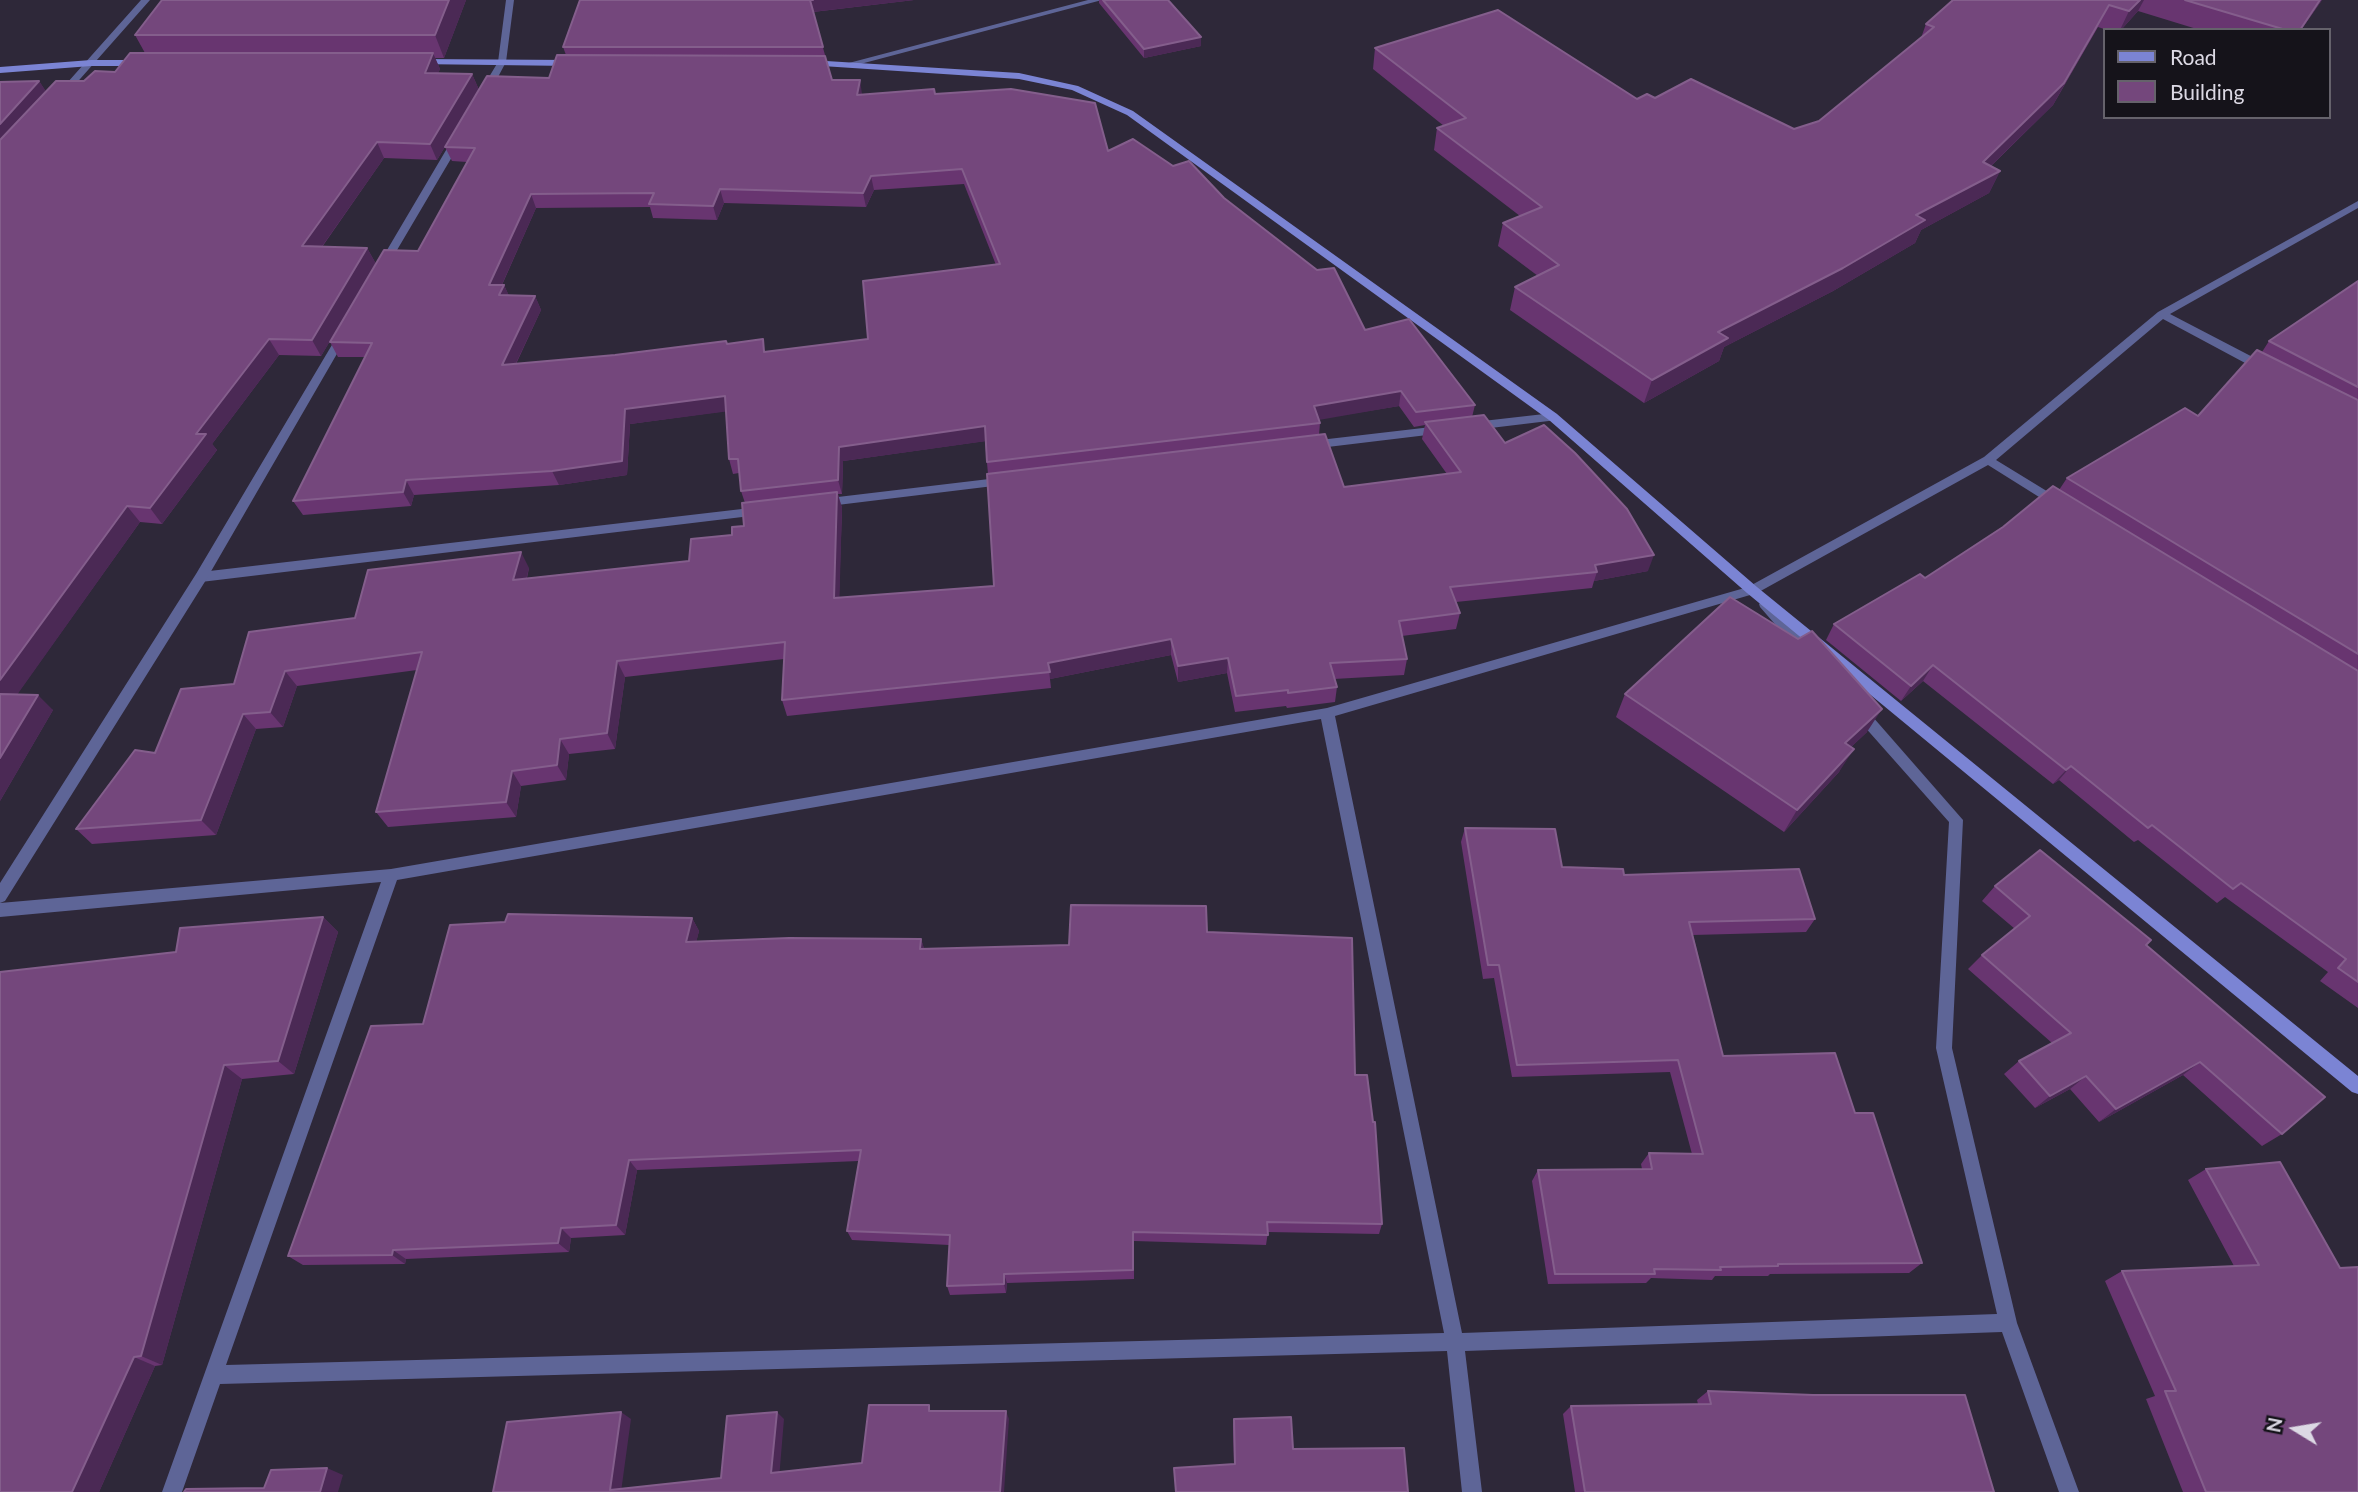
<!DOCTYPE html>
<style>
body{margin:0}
#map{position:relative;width:2358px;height:1492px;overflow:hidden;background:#2e2839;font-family:Lato,sans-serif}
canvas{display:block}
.legend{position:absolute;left:2103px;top:28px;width:228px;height:91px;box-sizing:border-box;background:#15131a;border:2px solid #65626b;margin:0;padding:9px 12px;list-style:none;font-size:21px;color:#dcd9e4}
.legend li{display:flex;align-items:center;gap:14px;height:35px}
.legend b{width:35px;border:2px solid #65626b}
.north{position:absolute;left:2260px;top:1394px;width:70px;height:70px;-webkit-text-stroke:5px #15131a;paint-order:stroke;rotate:281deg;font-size:19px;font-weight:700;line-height:28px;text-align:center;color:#dcd9e4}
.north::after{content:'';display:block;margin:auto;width:24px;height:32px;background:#dcd9e4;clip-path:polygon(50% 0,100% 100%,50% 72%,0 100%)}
</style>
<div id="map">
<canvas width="2358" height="1492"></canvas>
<ul class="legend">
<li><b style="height:9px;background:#7b84d4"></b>Road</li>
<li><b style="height:19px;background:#74477c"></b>Building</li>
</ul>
<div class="north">N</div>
</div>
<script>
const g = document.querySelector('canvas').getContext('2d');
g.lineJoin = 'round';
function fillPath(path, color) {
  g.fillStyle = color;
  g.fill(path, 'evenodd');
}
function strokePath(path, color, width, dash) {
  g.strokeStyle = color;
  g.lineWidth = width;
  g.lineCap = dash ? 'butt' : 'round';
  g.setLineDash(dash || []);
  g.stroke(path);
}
const minor = new Path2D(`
 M141,0h9l-85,96h-6v-4z
 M506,0h8l-8,62 -4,3 -4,-3z
 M1088,0h14l-253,67 -4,-3z
 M2358,201v7l-188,106 98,51v6h-8l-97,-52 -167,141 67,41 2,3 -2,3h-8l-67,-42 -231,128 -422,123 127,617 535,-19 -61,-266 13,-226 -94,-106 -2,-4 2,-4h10l98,112 -11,228 65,275 62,169h-20l-57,-160 -537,19 17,141h-20l-15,-141 -1227,33 -38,108h-20l219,-610 -381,35v-14l391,-34 936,-161 421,-121 236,-130 174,-145zM1321,719l123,614 -1218,32 171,-485z
 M1553,413l4,1v6l-83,10 -6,-4 6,-4z
 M1440,426l6,4 -2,3 -133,16 -6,-4 6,-4z
 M1006,477l4,1 2,3 -2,3 -189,23 -6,-4 6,-4z
 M759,507l6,4 -6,4 -558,67 -6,-5 6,-5z
 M1765,599l5,2 40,44 2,4 -2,4h-10l-40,-46 -1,-3z`);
const tertiary = new Path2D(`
 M502,59l4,3 -16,30 -8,2 -2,-2 18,-30z
 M457,137l5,3 -75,127 -5,3 -4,-1 -1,-2 75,-127z
 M344,330l5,3 -143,247 -201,321 -5,2v-20l196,-309 143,-241z`);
const secondary = new Path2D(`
 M418,59l154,1 4,3 -4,3 -157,-2v-4z
 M91,60h51l4,3 -4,3h-51l-91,7v-6z
 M810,60l209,13 59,13 55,25 424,303 200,173 601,489v18l-6,-2 -605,-499 -198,-173 -422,-305 -55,-25 -53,-11 -212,-14 -1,-2z`);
const wall = new Path2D(`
 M162,0h304l-22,58h-9l5,11 -2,4 34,1 7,16 -42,70 -53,-2 -62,89 45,1 9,16 -55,92 -42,-1 -67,89 5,6 -55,74 -22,-2 -123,172 36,16 -53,91 39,-720 7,11 69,-20 30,-19 -10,-18z
 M580,0h334l-101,12 19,68 30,15 73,-1 173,57 65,15 51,32 141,132 110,75 -3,12 33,26 143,128 -54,10 -2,7 -136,14 4,11 -4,16 -54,7 5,23 -3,16 -70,4 3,8 -2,15 -48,6 -1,-2 -51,6 -8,-39 -49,9 -7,-27 -121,24 1,9 -264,28 -5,-16 2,-41 -159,18 -10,72 -46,5 -3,26 -45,6 -5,31 -128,10 -12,-15 41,-142 -120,16 -14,41 -27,2 -40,106 -124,9 -16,-15 79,-76 79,-69 121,-66 174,-50 -2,10 162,-17 43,-26 12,-9 1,-23 -4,-12 -2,-18 -6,1 -4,-15 -3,-48 -96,13 -3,51 -68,10 -145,10 -3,11 -108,9 -10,-14 72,-144h-27l-8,-15 88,-91 49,-89 -15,-1 -7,-14 104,-69 17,-23 -3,-8zM964,184l32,81 -128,74 -101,13 -40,-9 -112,12 -99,9 25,-54 -6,-14h-26l-5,-11h-2l34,-77 114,-1 3,11 64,2 7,-17 142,4 8,-17zM1399,406l15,21 11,-2 -3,14 25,35 -103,13 -25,-52 1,-12 -1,-4zM985,441l3,33 6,112 -155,12 3,-90 -4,-14h4l1,-33z
 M1099,0h4l98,37v9l-57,12 -45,-55z
 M1953,0h369l-21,30h-101l-62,-19 -17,19h-14l-9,-3 -45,78 -62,61 9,5 -11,22 -68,37 -6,13 -82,48 -109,56 -5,14 -75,42 -134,-93 5,-23 23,-11 -40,-30 5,-23 17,-7 -86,-66 3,-22 7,-2 -71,-57 2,-21 262,51 18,-1 139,31 25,-8 102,-83 5,-14z
 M2358,281v727l-38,-27 8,-9 -103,-75 -8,6 -79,-63 -4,2 -75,-62 -6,4 -130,-103 -22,20 -75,-61 8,-16 91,-46 134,-88 8,-12 131,-62 64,-64 7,-11z
 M1625,694l242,38 -16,15 -12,25 -55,60 -168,-115z
 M1465,828l97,39 62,8 191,44 -9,13 -113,3 30,121 132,57 67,150 -13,10 -139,1 -2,2h-53l-3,4 -61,-2 -5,5 -98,1 -16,-103 6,-11 104,-1 -1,-5 8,-11 43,1 -22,-82 -158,5 -18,-99 -11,1 -22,-137z
 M1995,886l151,59 136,189 -20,12 -79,-71 -84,47 -29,-33 -35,19 -31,-34 15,-13 33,-18 -84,-74 14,-14 33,-26 -33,-28z
 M323,917l15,15 -44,142 -52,5 -80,286 -7,1 -56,126h-99l176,-540z
 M692,918l7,13 -3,11 225,-3 3,10 145,-4 138,-13 148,143 27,149 -3,10 -111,-2 -2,13 -132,-4v38l-127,4 -1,10 -56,2 -3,-9 2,-41 -97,-5 -5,-9 12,-70 -222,9 -12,65 -54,3 -2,14 -163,7 -1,5 -102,1 -15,-9 135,-232z
 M2280,1162l78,330h-175l-37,-93 9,-3 -50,-115 17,-10 112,-5 -46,-86 18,-11z
 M1708,1391l286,101h-419l-12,-78 8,-8 127,-2 -1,-4z
 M1234,1419l59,30 -59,15 -1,-38z`);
const shadedWall = new Path2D(`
 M449,0h17l-22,58 -9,-23z
 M810,0h104l-102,12z
 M2140,0h4l-6,11 -17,19h-1l9,-19z
 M2320,0h2l-21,30h-1z
 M2109,5l-56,100 -81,79 11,-22z
 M1201,37v9l-57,12v-9z
 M433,53l7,16 -8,20 -7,-16z
 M472,74l7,16 -42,70 -7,-16z
 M860,80l2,14 -2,15 -3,-14z
 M39,81l11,16 -50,55v-28z
 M377,142l7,16 -73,104 -9,-16z
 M2000,171l-11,22 -68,37 -6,13 -82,48 -109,56 -5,14 -75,42 8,-23 66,-48 198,-117z
 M871,176l3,14 -8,17 -3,-14z
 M720,189l4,14 -7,17 -4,-14z
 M531,194l5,14 -41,92 -6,-15z
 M367,248l9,16 -55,92 -9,-16z
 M504,285l7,15 -12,-5z
 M535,296l6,14 -33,70 -6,-15z
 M269,339l10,16 -67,89 5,6 -55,74 -12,-16 46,-74z
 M1401,391l-2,15 -86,15 1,-15z
 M725,396l5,15 -100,13 -3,51 -68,10 -7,-14 73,-62z
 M985,426l2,15 -144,20 -1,33 -4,-14 1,-33z
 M406,480l8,15 -3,11 -8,-14z
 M837,492l5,16 -3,106 -5,-16z
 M127,506l13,16 -133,187 -7,-7v-22z
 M521,552l8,16 -7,28 -9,-16z
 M1654,555l-6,16 -54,10 3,-9 -2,-7z
 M1171,639v16l-121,24 -2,-16z
 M1228,658l-1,15 -49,9v-16z
 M617,661l8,16 -10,72 -8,-16z
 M1933,665l-10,16 -22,20 10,-15z
 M285,671l12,15 -14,41 -13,-15z
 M38,695l15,15 -53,91v-43z
 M1882,709l-15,23 -36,34 14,-23z
 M243,714l13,15 -40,106 -15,-15z
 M560,739l9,15 -3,26 -9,-15z
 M1854,749l-15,23 -55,60 13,-22z
 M2071,766l-12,14 -6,4 13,-14z
 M512,771l9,15 -5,31 -10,-15z
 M323,917l15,15 -44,142 -16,-13z
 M692,918l7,13 -6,24 -7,-13z
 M921,939l4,12 -5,-2z
 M2200,1062l-17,13 -84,47 17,-13z
 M224,1065l18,14 -80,286 -21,-9z
 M2086,1076l-16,13 -35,19 15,-12z
 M629,1160l8,10 -12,65 -9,-10z
 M561,1228l10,10 -2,14 -11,-9z
 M393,1250l13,9 -1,5 -13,-9z
 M1004,1274l3,9 -1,10 -2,-9z
 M134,1357l21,9 -56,126h-27z
 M1006,1411l3,8 -5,73h-4z
 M621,1412l10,7 -10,73 -11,-2z
 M777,1412l7,7 -5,60 -8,-6z
 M327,1468l16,7 -5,17h-18z`);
const building = new Path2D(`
 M162,0h287l-14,35h-300z
 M580,0h233h-3l13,47h-260z
 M1103,0h65l33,37 -57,12z
 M1953,0h187l-11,11 -20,-6 -45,78 -81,79 17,9 -84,44 9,5 -82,48 -125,64 10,6 -76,42 -137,-93 44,-22 -56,-42 39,-16 -105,-79 29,-10 -91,-70 123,-38 139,89 10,-5 8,4 36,-19 103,50 25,-8 115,-94 -8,-3z
 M2185,0h135l-20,30h-14z
 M130,53h303l-8,20 47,1 -42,70 -53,-2 -75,104 65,2 -55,92 -43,-1 -73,95h10l-56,74 -23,-2 -127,174v-540l56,-59h28l11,-10 20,1z
 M557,55l268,1 7,24h28l-3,15 77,-6 1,5 76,-5 84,14 13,48 25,-12 40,27 16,-5 35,37 93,72 17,-2 31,62 44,-11 66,86 -59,7 -15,-21 -87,15 6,17 -333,39 -2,-36 -146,21 -1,33 -97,11 -3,-32h-9l-4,-63 -100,13 -3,52 -70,10 -146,9 -3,12 -110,9 79,-158 -42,-1 54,-92 34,1 57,-103 -30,-1 42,-71 62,2zM962,169l38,95 -137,17 5,58 -104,13 -1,-13 -36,5 -1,-3 -111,14 -113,10 33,-69 -36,-1 5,-10h-15l42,-91 123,-1 -5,11 64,2 7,-17 143,4 8,-17z
 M39,81l-39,43v-42z
 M2358,281v106l-89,-46z
 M2257,350l101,50v254l-291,-176 118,-70 13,8z
 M1484,415l21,28 39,-18 31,28 52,56 27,46 -59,10 2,7 -147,15 10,26 -61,8 8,38 -77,4 7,24 -49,6v-3l-52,6 -8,-38 -50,8 -7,-27 -123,24 2,9 -268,28 3,-58 -168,19 -10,72 -47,6 -3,26 -45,6 -6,31 -130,10 46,-160 -137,19 -15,41 -27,2 -42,106 -125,9 59,-79 20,3 26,-64 53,-5 15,-52 106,-14 13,-48 153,-18 -8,28 176,-19 2,-22 41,-4v-8l12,-1 -2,-23 95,-11 -3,106 160,-12 -7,-112 338,-40 19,53 117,-15 -36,-50z
 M2053,486l305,185v311l-20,-14 8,-9 -105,-76 -8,6 -81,-64 -4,3 -77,-62 -5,4 -133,-105 -22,21 -77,-62 86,-50 5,4 78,-51z
 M1730,597l68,42 14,-8 70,78 -37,34 9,6 -57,61 -172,-116z
 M0,694l38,1 -38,63z
 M1465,828l90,1 7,38 61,2 1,6 175,-6 16,50 -126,3 34,134 112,-3 20,60h18l49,150 -144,1v2l-58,1 1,3 -67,-1 1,5h-100l-17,-104 114,-1 -3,-16 54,1 -25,-94 -161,5 -18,-100h-11z
 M2040,850l111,90 -5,5 179,152 -43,37 -82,-72 -84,47 -30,-33 -36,20 -31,-35 52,-28 -89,-78 48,-39 -35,-30z
 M1071,905l135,1 1,26 145,6 3,137h12l6,47h2l7,102 -115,-2 1,13 -135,-3v38l-129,4v10l-57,2 3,-51 -103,-4 14,-81 -232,10 -13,65 -55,3 -3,15 -165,7 -1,5 -104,1 83,-230 52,-2 27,-99 55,-3 3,-8 184,4 -6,24 103,-4 132,1 -1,10 149,-4z
 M323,917l-45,144 -54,4 -83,291 -7,1 -62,135h-72v-520l176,-20 4,-24z
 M2280,1162l60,106 18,-1v225h-152l-41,-101h11l-54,-120 137,-6 -53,-96z
 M1708,1391l105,4h152l29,97h-409l-14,-86 140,-2z
 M869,1405h60v6h77l-6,81h-507l14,-70 114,-10 -11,78 111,-12 6,-62 50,-4 -6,61 91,-10z
 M1291,1417l2,32 111,-1 4,44h-232l-2,-24 61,-4 -1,-45z
 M327,1468l-7,24h-136l2,-3 78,-1 7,-18z`);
fillPath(minor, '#5e6597');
fillPath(tertiary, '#5e6597');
fillPath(secondary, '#7b84d4');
fillPath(wall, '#683570');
fillPath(shadedWall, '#4b2955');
fillPath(building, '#74477c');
strokePath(building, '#845e8c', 2);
</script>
